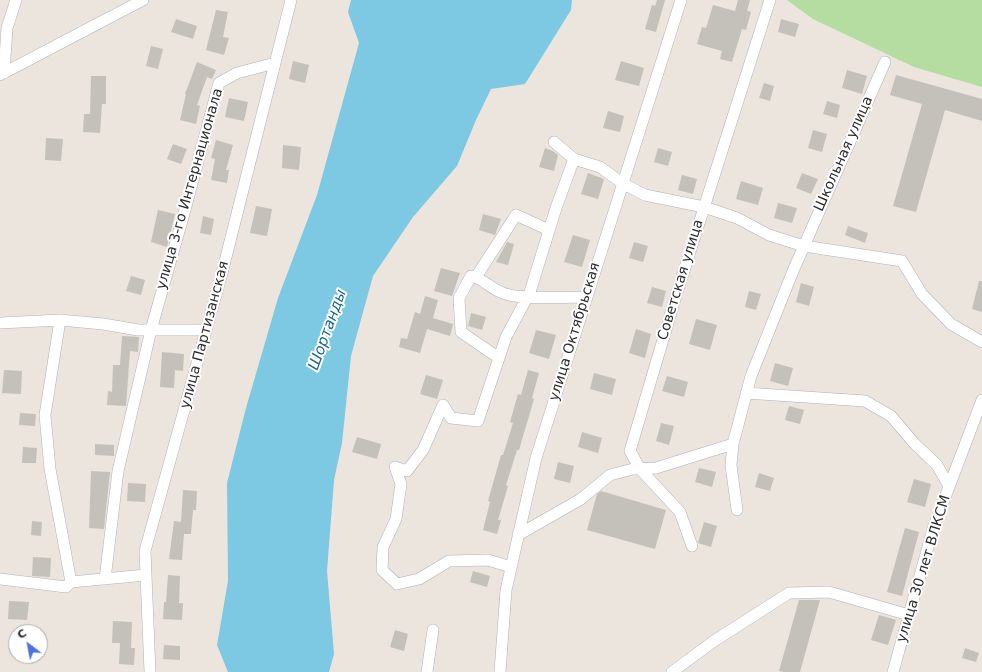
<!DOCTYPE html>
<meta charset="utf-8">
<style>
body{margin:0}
#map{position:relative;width:982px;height:672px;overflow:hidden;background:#ebe5de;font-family:"DejaVu Sans",sans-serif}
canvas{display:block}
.north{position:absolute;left:8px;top:624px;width:40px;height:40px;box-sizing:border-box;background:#fff;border:1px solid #aaa;border-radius:50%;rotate:328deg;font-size:11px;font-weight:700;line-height:16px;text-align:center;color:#2b2b2b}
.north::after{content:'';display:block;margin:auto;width:14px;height:18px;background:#506ee6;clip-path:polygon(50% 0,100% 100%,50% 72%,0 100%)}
</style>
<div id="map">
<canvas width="982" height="672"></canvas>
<div class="north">С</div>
</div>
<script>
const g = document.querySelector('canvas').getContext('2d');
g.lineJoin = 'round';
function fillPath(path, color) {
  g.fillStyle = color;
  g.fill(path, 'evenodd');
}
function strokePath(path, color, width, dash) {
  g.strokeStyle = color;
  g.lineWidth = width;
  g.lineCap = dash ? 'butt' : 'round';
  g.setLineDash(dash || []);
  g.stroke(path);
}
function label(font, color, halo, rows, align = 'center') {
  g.font = font + ' "DejaVu Sans",sans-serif';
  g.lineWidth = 4;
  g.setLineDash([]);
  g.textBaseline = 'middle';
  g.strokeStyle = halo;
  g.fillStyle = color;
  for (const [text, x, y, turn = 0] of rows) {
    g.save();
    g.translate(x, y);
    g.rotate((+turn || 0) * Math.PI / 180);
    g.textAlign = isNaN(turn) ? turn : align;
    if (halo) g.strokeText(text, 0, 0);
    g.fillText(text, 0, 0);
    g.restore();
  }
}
const green = new Path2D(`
 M787,0h195v87l-68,-20 -101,-48z`);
const water = new Path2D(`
 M351,0h221l-1,10 -46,74 -34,5 -15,31 -19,46 -44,51 -40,59 -22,80 -9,87 -8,37 -7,91 7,83 -5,18h-101l-11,-27 11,-64 -1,-98 19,-75 32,-110 39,-103 42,-152 -11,-31z`);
const building = new Path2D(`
 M657,0h8l-9,32 -11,-3 7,-24 3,1z
 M738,0h12l-3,11 4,1 -5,18 -4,-1 -10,33 -12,-3 2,-8 -25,-7 5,-17 4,1 7,-23 22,6z
 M216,10l12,2 -5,25 6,1 -5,17 -18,-5z
 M176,19l21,7 -4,13 -22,-7z
 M781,19l18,5 -4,13 -17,-5z
 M151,46l12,3 -5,20 -12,-3z
 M293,61l16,4 -4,18 -16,-4z
 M621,61l23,7 -5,18 -24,-6z
 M197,62l19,8 -4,9 -5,-2 -10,28 3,1 -4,18 -16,-4 6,-26h-1z
 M847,70l20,6 -5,18 -20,-6z
 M896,75l86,24v22l-37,-11 -29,102 -23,-6 29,-102 -32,-9z
 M91,76h15v28h-4l-2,29 -17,-1 1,-18h6z
 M764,83l10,3 -4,15 -11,-3z
 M229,98l19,4 -4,19 -19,-4z
 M827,101l13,4 -3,13 -14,-4z
 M608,111l16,5 -4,16 -17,-4z
 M813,130l14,4 -5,18 -14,-4z
 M46,138l17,1 -2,22 -16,-1z
 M216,140l17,5 -7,25h3l-2,13 -16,-3 4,-21 -4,-1z
 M173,144l14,5 -6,15 -14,-5z
 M283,145l18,2 -2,23 -17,-2z
 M545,148l8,3 5,4 -4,16 -15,-4z
 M658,148l14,4 -4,14 -14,-4z
 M588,173l16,6 -6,20 -17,-5z
 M802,173l16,6 -7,15 -15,-6z
 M682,175l15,4 -4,15 -15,-4z
 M741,181l22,7 -5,17 -22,-6z
 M778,203l19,5 -5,15 -18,-5z
 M256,206l16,3 -5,27 -17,-3z
 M158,210l17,4 -8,33 -16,-5z
 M483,214l18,5 -6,16 -16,-5z
 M203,216l11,3 -3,16 -11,-2z
 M848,226l20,7 -3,10 -20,-8z
 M573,235l17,5 -8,27 -18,-5z
 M507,242l7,2 -6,21 -12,-3z
 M634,242l14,4 -5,16 -14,-4z
 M441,268l19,5 -8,23 -18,-5z
 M131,276l14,4 -4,15 -15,-4z
 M979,281h3v31l-10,-3z
 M801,283l13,4 -5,19 -13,-4z
 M652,287l14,4 -4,16 -15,-4z
 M749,291l12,3 -5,16 -11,-3z
 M425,296l13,4 -5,18 20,6 -3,12 -23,-7 -7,24 -21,-6 2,-9 6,1 8,-27 5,2z
 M471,313l15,4 -4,13 -14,-4z
 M696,319l21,6 -7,25 -21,-6z
 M636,329l15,5 -6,24 -16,-5z
 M536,330l20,5 -7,24 -20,-6z
 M122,336l17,1 -1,15 -8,-1 -4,55 -19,-1 1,-14 4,1 1,-27h7z
 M162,352l22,2 -1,17 -8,-1 -1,18 -14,-1z
 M775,363l18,5 -5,18 -18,-5z
 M4,370l18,1 -1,23 -19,-1z
 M528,370l11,3 -7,25 2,1 -15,51h-2l-11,35 2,1 -10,34h3l-4,14 -14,-4 7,-28 -2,-1 13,-46h2l10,-32 -3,-1 8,-28 3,1z
 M594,373l22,6 -4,16 -22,-6z
 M426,375l17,5 -6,19 -17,-5z
 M667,376l21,6 -4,15 -22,-6z
 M789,406l15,4 -4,14 -15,-4z
 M20,413l16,1 -1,12 -16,-1z
 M661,423l13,3 -5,19 -13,-4z
 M582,432l20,6 -4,15 -20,-6z
 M357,437l24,7 -4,15 -25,-7z
 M95,444l19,1v11l-19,-1z
 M23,447l14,1 -1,15h-14z
 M558,462l16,4 -4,17 -16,-4z
 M699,468l17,4 -4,15 -17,-5z
 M91,471l19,1 -6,57 -15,-1z
 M759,473l15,5 -4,13 -15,-4z
 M914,479l17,5 -6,23 -18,-5z
 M128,483l18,1 -1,18 -18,-1z
 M183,490l14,1 -1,19h-3l-2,24h-7l-2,26 -13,-1 5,-38 7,1z
 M601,491l65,19 -11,39 -68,-19 10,-36z
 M32,521l10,1 -1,14 -10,-1z
 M704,522l13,4 -6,21 -13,-4z
 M905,528l14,4 -17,64 -15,-4z
 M33,557l18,1 -1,19 -18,-1z
 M473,571l17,5 -3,11 -17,-5z
 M168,575l12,1 -1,27h4l-1,17 -19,-1 1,-17h2z
 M799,600h21l-20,72h-16l-5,-1z
 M9,601l20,1 -2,18 -19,-1z
 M879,615l17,5 -8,25 -17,-5z
 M113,621l19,1 -1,26h4l-1,17 -15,-1 1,-21h-8z
 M395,630l13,4 -4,17 -14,-4z
 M164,645l16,1v14l-17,-1z
 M965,648l14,5 -3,9 -14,-4z`);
const minor = new Path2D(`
 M4,73l3,-45 9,-28
 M0,75l143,-75
 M554,142l20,17 26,8 22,16 23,12 59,12 33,11 32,17 35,11 98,15 20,33 29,30 31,18
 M476,277l40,-62 33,15
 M60,320l-15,95 5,54 21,113
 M0,323l60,-3 43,4 35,6h68
 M499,358l-38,-26 -2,-34 12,-22c13,3 20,13 32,17 15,7 64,4 83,4
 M746,393l119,8 26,15 23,27 23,22 12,21
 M737,510l-6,-45 2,-21 18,-68 42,-105 92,-209
 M518,535l63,-36 29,-24 23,-6 23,-1 77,-24
 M692,546l-12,-34 -40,-43 -10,-18 45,-152 95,-299
 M511,567l-23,-7 -39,1 -30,18 -22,5 -15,-14 1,-23 13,-28 5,-35 -6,-17 12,4 16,-21 20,-45 8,13 27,3 28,-84 24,-45 26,-84 18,-49
 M0,579l66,8 5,-5 75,-7
 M105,579l13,-108 33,-141 34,-120 34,-127 18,-10 38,-10
 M150,672l-5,-121 77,-278 69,-273
 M427,672l6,-42
 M500,672l6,-82 30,-132 145,-458
 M672,672l42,-31 75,-48 40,-1 80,23
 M893,672l40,-143 49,-129`);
const streetNames = [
 ["Школьная улица",844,154,-66],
 ["улица 3-го Интернационала",190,189,-74],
 ["Советская улица",681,280,-73],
 ["улица Октябрьская",575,332,-73],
 ["улица Партизанская",205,335,-75],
 ["улица 30 лет ВЛКСМ",924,569,-73]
];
const waterNames = [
 ["Шортанды",328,330,-70]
];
fillPath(green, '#b5dca1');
fillPath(water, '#7dc8e2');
fillPath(building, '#c4c0ba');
strokePath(minor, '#afb1ba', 12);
strokePath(minor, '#fff', 11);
label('14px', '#2b2b2b', '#fff', streetNames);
label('italic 15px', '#1c688d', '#fff', waterNames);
</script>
